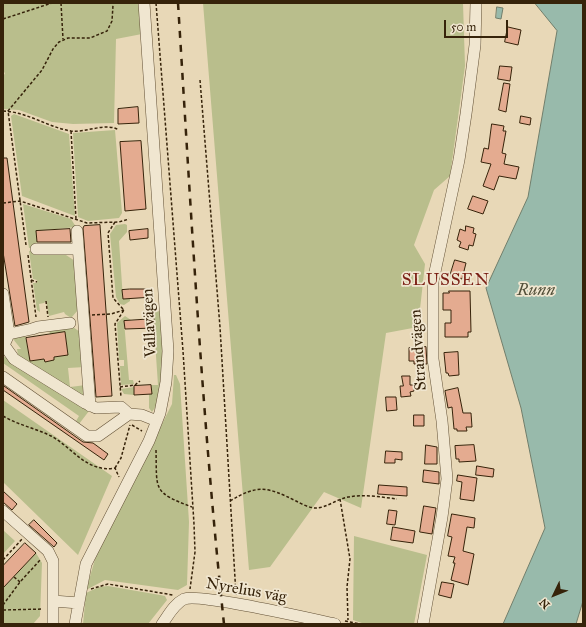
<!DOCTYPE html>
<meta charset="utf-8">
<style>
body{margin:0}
#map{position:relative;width:586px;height:627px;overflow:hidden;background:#e8d8b7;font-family:"IM FELL Great Primer",serif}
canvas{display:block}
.frame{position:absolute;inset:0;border:4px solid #36230a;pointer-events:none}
.north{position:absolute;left:534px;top:575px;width:40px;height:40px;-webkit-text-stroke:3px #f0e6d0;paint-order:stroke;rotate:227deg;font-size:11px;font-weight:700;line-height:16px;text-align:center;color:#36230a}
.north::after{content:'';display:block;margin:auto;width:14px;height:18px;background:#36230a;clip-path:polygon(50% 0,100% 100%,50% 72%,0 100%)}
.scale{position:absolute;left:444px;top:20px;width:64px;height:18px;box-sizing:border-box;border:2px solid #36230a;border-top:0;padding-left:5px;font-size:12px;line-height:14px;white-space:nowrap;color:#36230a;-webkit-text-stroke:3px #f0e6d0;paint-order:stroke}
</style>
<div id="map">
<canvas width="586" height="627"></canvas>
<div class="frame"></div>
<div class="north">N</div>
<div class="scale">50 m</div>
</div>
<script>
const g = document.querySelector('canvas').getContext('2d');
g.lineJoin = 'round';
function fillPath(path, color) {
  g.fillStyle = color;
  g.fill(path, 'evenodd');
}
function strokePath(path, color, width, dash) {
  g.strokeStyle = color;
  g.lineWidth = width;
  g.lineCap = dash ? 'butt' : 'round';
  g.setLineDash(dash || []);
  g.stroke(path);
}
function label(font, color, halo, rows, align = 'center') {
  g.font = font + ' "IM FELL Great Primer",serif';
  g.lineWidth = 3.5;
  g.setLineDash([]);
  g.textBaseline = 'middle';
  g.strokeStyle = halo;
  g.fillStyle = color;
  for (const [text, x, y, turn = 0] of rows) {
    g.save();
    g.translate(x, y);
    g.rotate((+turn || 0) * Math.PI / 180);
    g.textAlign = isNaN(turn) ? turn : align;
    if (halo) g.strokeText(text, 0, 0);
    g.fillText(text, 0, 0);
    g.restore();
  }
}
const green = new Path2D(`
 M3,3h138l1,31 -26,5 -2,84 -41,1 -21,-2 -33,-12 -16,-1v-34l2,-1 -2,-5z
 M203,3h260l2,63 -15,110 -16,14 -20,55 11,19 -7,63 -32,6 -25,175 -37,-16 -54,75 -21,3z
 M14,114l55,20 6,82 -53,-20 -11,-80z
 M115,130l7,83 -3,5 -31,3 -10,-4 -5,-84z
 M23,204l48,15 5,8 -39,4v16l-8,1z
 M125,224l2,1v7l-8,9 4,58 7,-1v3l-6,4 -4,-1 -4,-7 -6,-63 6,-9z
 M45,250l18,3 12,8 4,48 -8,9 -6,-4 -1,-2 -15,4 -3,-15 -2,2 -5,1 1,8 -3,-2 -4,-27h4v-3l-4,-1 -4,-28z
 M160,311c2,23 8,84 -8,101l-3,-4v-14l3,-1 -1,-8h7l-5,-73z
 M125,316l6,4 -7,1 5,59h4l1,4 -13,1 -1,-19h4v-6h-5l-2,-37z
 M73,327l7,5 5,35 -17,1 2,19 16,-2v13l-68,-43 -1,-6h4l-8,-10 12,-4 5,26 14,-2 1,3 9,-2v-3l14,-3 -3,-22 -15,3 -1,-7z
 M3,356l86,55 -10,13 -3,-3 3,-5 -76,-53z
 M174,375h2l4,9 9,138 -2,63 -9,5 -73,-10 -19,10 10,-34 76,-152z
 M134,387v8l-10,-1 -3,-5z
 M3,400l109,76 -34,79 -75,-73z
 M3,530l12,11 -12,13z
 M354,536l73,19 -13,69h-49l-12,-4z
 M36,553l6,10 -2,53 -7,8h-30v-36z
 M108,586l52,9 5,1 2,4 -19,24h-65l3,-31 13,-6z`);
const water = new Path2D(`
 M535,3h48v598l-7,23h-73l42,-96 -24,-120 -35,-120 42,-91 29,-166z
 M497,7l6,1 -2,11 -5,-1z`);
const building = new Path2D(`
 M508,27l13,3 -3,15 -13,-3z
 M500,66l12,1 -2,14 -12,-2z
 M504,83l6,1 -4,28 -7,-2z
 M138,107l1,16 -21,1v-15z
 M521,116l10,2 -1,7 -10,-2z
 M492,124l12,2 -1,5h3l-4,22 4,1 -2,10 15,3 -3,12 -17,-3 -5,14 -11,-4 8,-22 -10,-2 3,-14 4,1z
 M141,141l5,68 -21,2 -5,-69z
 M3,158h4l22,164 -14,4 -12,-74z
 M473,196l15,5 -5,13 -15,-5z
 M100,225l12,171 -16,1 -13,-169 1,-2z
 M466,226l8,2 -1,5 3,1 -3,12 -4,-1 -1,5 -9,-3 2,-5 -4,-2 3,-11 5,2z
 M70,229l1,13h-34l-1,-11z
 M148,229v9l-18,2 -1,-9z
 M455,260l11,3 -4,16 -12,-3z
 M130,289h22l1,8 -30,2 -1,-9z
 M449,291h21l1,41h-3v5h-23v-14h6v-13h-8v-17h6z
 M154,319v9l-29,1 -1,-8z
 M65,332l3,23 -14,2v3l-9,2 -1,-3 -14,2 -4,-23z
 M426,347l1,17h-13v-3h-5v-13z
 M458,352l1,23 -10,1 -1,-3h-2l-2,-20z
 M402,376h8v9h4v6l-4,1 1,4 -10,1 -1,-11h3z
 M151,385l1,9 -18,1v-9z
 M4,386l79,56 10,1 15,11 -4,6 -101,-70z
 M458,388l5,25h8l1,14h-6l1,4h-10v-2h-3l-2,-22 -4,1 -3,-17z
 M386,397h10l1,13 -10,1z
 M414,415h10v11h-10z
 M426,445l11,2v17h-12z
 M474,445l2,16 -17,1v-3h-3l-1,-13z
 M386,451l16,1v8l-7,-1v4h-10z
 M477,466l17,3 -1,8 -17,-2z
 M424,470l15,2v12l-16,-2z
 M458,475l19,3 -3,23 -14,-2 2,-17 -5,-1z
 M379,485l28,2v9l-29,-2z
 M3,491l14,13 -5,6 -9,-8z
 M424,506l12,2 -4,26 -12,-2z
 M389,510l8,1 -2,14 -8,-1z
 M452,514l23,4 -1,10 -7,-1 -4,24 11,3 -6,31 -17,-5 4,-17h-2l2,-6 -7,-1 4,-19 -4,-1z
 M34,520l23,23 -3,4 -25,-22z
 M393,527l22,4 -2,12 -22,-3z
 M25,543l11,10 -33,35v-22z
 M442,582l12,2 -3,14 -12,-3z`);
const path = new Path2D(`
 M61,3l2,36
 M156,3l27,348 11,173 1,28 -5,37
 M3,19l49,-16
 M200,80l20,247 16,268
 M3,111c25,1 44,16 68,20 14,2 35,-9 48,-1
 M71,131l5,88
 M3,203l17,-2 67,22 32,-1 10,-3
 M115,222l-7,11 5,65 11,12 -9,14 6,73
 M26,245l-18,-134 34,-41 11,-21 6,-7 9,-4h22l17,-7 5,-10 1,-16
 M28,255l8,62
 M31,280l6,2
 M46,301l2,16
 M92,315l19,-1 13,-4
 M120,387l15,-2 5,-4
 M3,416c15,9 32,12 48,20 22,12 36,37 64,32l4,9
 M132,425l10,6
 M156,450c1,40 -4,42 36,57
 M115,468l6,-10 9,-33
 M340,499l10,60 -3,28 1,33
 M230,501c28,-17 38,-14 66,0 6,3 13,7 20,7 10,0 21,-9 32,-11 16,-3 33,0 49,2
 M3,560l19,-21
 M14,577l6,5
 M91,589l17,-5 65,11
 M3,605l17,-23 21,-23
 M3,610l40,-1
 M345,621l15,3`);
const minor = new Path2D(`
 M77,231l13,175
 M36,249h42
 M3,294l6,40
 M70,323l-32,4 -6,2 -23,5 -5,11 10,14 71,44 11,5 25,-1 8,7
 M3,377l84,59h11l31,-22 13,1 15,6
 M3,511l45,40 5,10v40l26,2
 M53,624v-23
 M75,624l11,-60 63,-123 11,-28 6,-31 2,-31 -24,-348
 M162,624c6,-8 12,-20 22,-25 16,-6 127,20 151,25
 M423,624l19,-107 5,-38 -5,-58 -9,-62v-78l26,-121 7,-46 9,-69 1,-42`);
const rail = new Path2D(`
 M178,3c13,207 24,415 46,621`);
const streetNames = [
 ["Vallavägen",150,323,-93],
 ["Strandvägen",419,350,-94],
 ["Nyrelius väg",246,591,10]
];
const neighbourhoodNames = [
 ["SLUSSEN",446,281]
];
const waterNames = [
 ["Runn",536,291]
];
fillPath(green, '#b9be8c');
fillPath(water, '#98baab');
strokePath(water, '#717e6b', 1);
fillPath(building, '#e4ab90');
strokePath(building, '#36230a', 1);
strokePath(minor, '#625035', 12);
strokePath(path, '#36230a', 1.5, [3, 2]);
strokePath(minor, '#f0e6d0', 11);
strokePath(rail, '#36230a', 2.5, [7, 7]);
label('16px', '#36230a', '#f0e6d0', streetNames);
g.letterSpacing = '1px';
label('17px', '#7a1f14', '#f0e6d0', neighbourhoodNames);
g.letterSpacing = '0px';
label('italic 17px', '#53503a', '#f0e6d0', waterNames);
</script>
